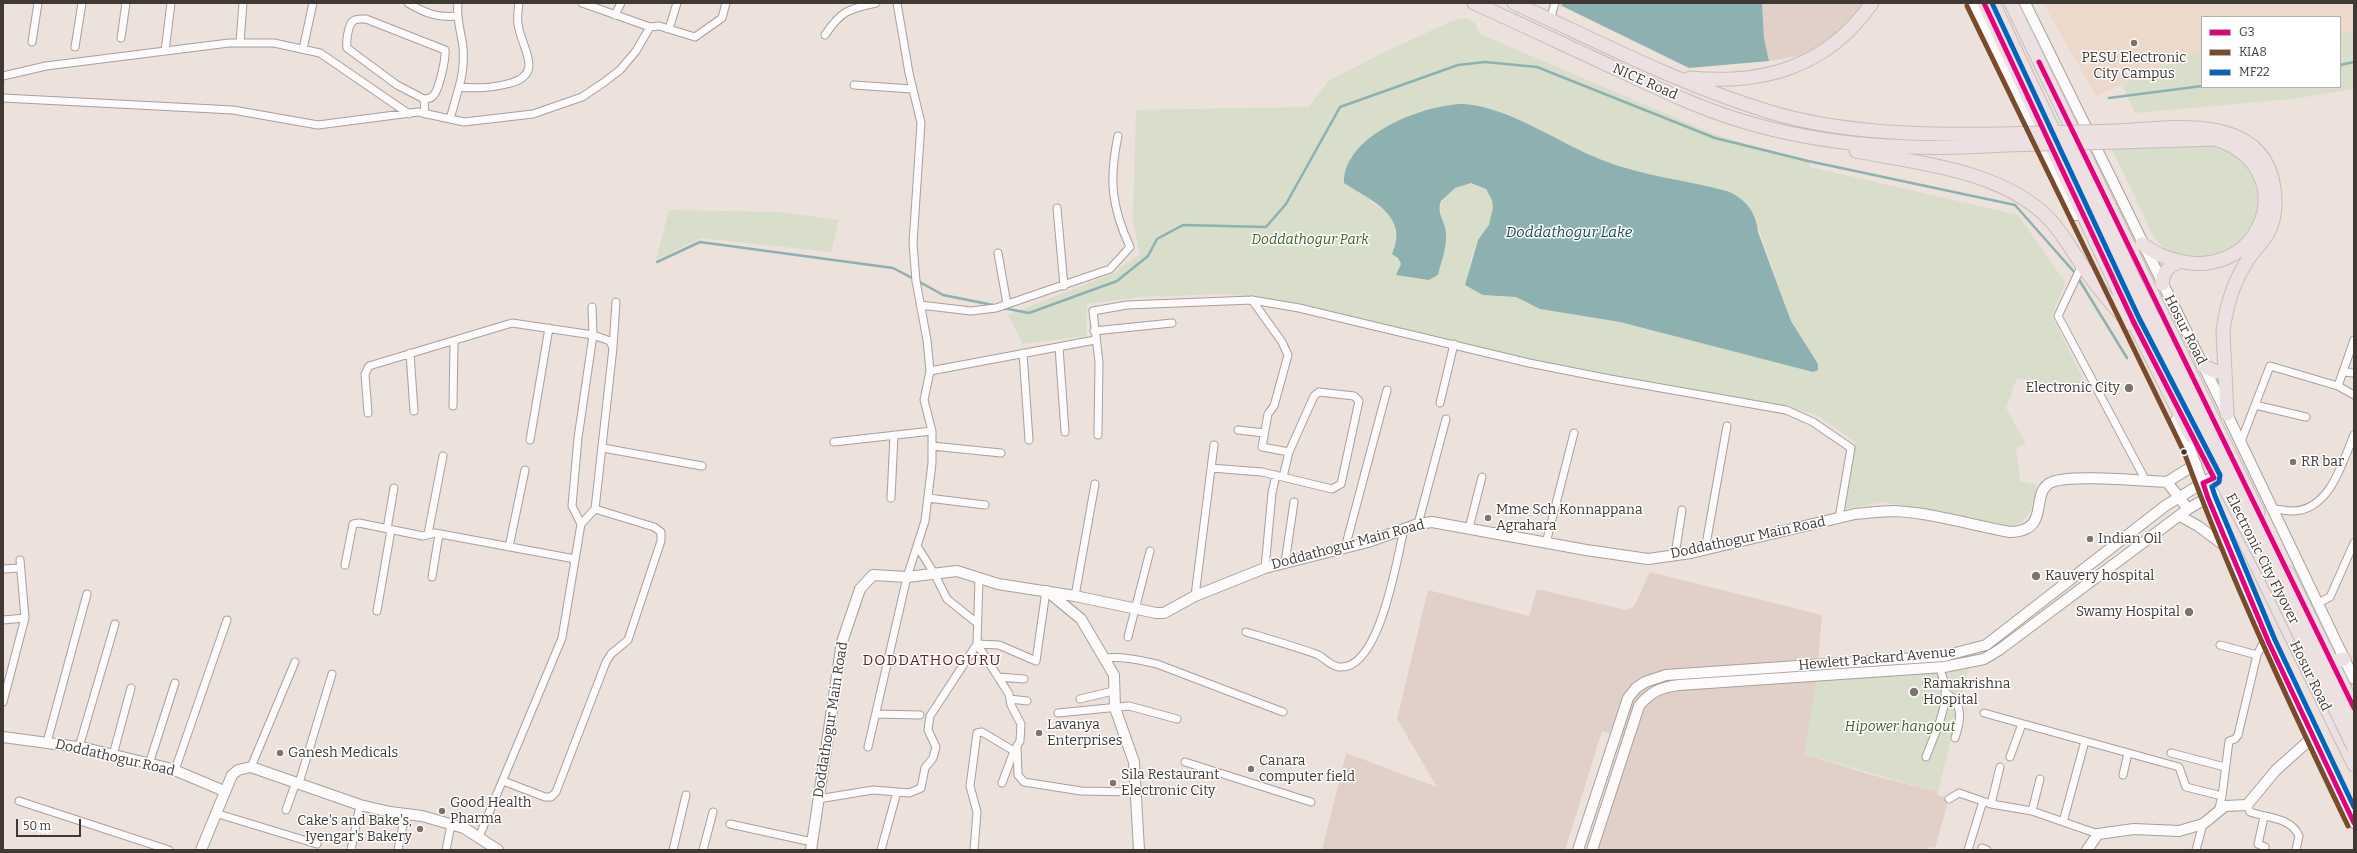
<!DOCTYPE html>
<style>
body{margin:0}
#map{position:relative;width:2357px;height:853px;overflow:hidden;background:#ece1db;font-family:Bitter,serif}
canvas{display:block}
.frame{position:absolute;inset:0;border:4px solid #403833;pointer-events:none}
.legend{position:absolute;left:2201px;top:16px;width:140px;height:72px;box-sizing:border-box;background:#fff;border:1px solid #b3afad;margin:0;padding:5px 7px;list-style:none;font-size:12px;color:#403833}
.legend li{display:flex;align-items:center;gap:8px;height:20px}
.legend b{width:20px;border:1px solid #b3afad}
.scale{position:absolute;left:16px;top:819px;width:65px;height:18px;box-sizing:border-box;border:2px solid #403833;border-top:0;padding-left:5px;font-size:12px;line-height:14px;white-space:nowrap;color:#403833;-webkit-text-stroke:3px #fff;paint-order:stroke}
</style>
<div id="map">
<canvas width="2357" height="853"></canvas>
<div class="frame"></div>
<ul class="legend">
<li><b style="height:5px;background:#e5007d"></b>G3</li>
<li><b style="height:5px;background:#7a4b2a"></b>KIA8</li>
<li><b style="height:5px;background:#0065bd"></b>MF22</li>
</ul>
<div class="scale">50 m</div>
</div>
<script>
const g = document.querySelector('canvas').getContext('2d');
g.lineJoin = 'round';
function fillPath(path, color) {
  g.fillStyle = color;
  g.fill(path, 'evenodd');
}
function strokePath(path, color, width, dash) {
  g.strokeStyle = color;
  g.lineWidth = width;
  g.lineCap = dash ? 'butt' : 'round';
  g.setLineDash(dash || []);
  g.stroke(path);
}
function label(font, color, halo, rows, align = 'center') {
  g.font = font + ' Bitter,serif';
  g.lineWidth = 3;
  g.setLineDash([]);
  g.textBaseline = 'middle';
  g.strokeStyle = halo;
  g.fillStyle = color;
  for (const [text, x, y, turn = 0] of rows) {
    g.save();
    g.translate(x, y);
    g.rotate((+turn || 0) * Math.PI / 180);
    g.textAlign = isNaN(turn) ? turn : align;
    if (halo) g.strokeText(text, 0, 0);
    g.fillText(text, 0, 0);
    g.restore();
  }
}
const commercial = new Path2D(`
 M1762,3h105l-16,19 -34,26 -19,8 -29,5 -5,-23z
 M1650,572l172,43 -6,71 -12,68 64,20 70,18 -1,3 12,4 -14,49 -6,-1 -1,3h-331l33,-110 -28,-9 -37,119h-243l24,-97 91,34 -40,-68 31,-129 101,26 8,-27 89,21 8,-4z`);
const built = new Path2D(`
 M2043,3h311v31l-14,-2v-15h-138v37l-6,-2 -100,44z`);
const green = new Path2D(`
 M1466,18l9,5 5,11 236,101 92,26 2,6 208,48 47,67 -13,34 37,75 -72,-13 -11,30 20,36 -10,4 4,33 17,4c-4,16 -5,36 -24,41l-130,-24 -38,7 10,-67 -39,-28 -247,-46 -208,-49 -100,-21 -37,-4 -85,3 -52,7 -1,32 -63,8 -15,-29 106,-42 26,-19 -7,-33 3,-111 173,-3 19,-26 59,-30 65,-30zM1464,104c49,4 93,39 138,56 40,16 84,21 125,31l18,11 8,11 38,108 28,45 -6,6 -193,-50 -80,-13 -24,-12 -33,-2 -17,-10c3,-14 5,-33 12,-45 2,-3 6,-6 8,-9 6,-9 10,-26 4,-35 -15,-29 -63,-1 -46,27l-47,52 4,-11 -3,-6 -6,-4 4,-13 -2,-19 -7,-10 -16,-10 -21,-45c30,-30 71,-53 114,-53z
 M2340,32l14,2v55l-62,10 -157,14 -13,-28 74,-33 6,2v33h138z
 M2209,145c79,19 55,123 -23,110 -11,-2 -22,-4 -29,-14 -6,-7 -10,-18 -14,-27 -10,-22 -21,-44 -32,-66z
 M669,210l110,2 60,8 -8,32 -130,-14 -45,22z
 M1968,669l-30,123 -134,-38 13,-75z`);
const water = new Path2D(`
 M1567,3h195l2,35 5,23 -80,7 -129,-63z
 M1464,104c48,4 94,39 138,56 40,16 84,20 125,31 19,8 29,21 31,41l33,89 27,43v6l-5,2 -193,-50 -80,-13 -24,-12 -33,-2 -18,-10 13,-45 11,-15 4,-17 -1,-8 -6,-11 -15,-6 -16,5 -14,13c-5,13 5,21 5,33 1,14 -5,28 -8,41l-9,5 -33,-5 5,-11 -3,-6 -6,-4c18,-39 -22,-54 -48,-71 -1,-48 80,-79 120,-79z`);
const stream = new Path2D(`
 M2340,65l14,-3
 M2109,98l93,-12
 M657,262l43,-20 193,26 21,11
 M918,281l25,14 50,10
 M1003,308l26,5 88,-32 31,-25 9,-17 26,-14 83,2 20,-23 54,-97 118,-42 27,-3 52,5 178,71 93,23 207,44 60,68 52,85`);
const street = new Path2D(`
 M408,3c17,10 29,15 49,13
 M458,3c-2,15 3,28 5,44 1,13 0,27 -4,40
 M582,3l68,24 9,-1 36,11 27,-19 4,-15
 M615,15l6,-12
 M1550,20l5,-17
 M669,29l8,-26
 M825,35c16,-24 23,-26 51,-32
 M121,38l5,-35
 M32,42l6,-39
 M240,43l3,-40
 M75,47l7,-44
 M303,49l10,-46
 M165,51l6,-48
 M3,76l43,-10 183,-23h45l46,10 89,61
 M854,85l58,4
 M3,98l230,12 85,15 100,-13 46,10 69,-8 49,-17 21,-14 17,-13 16,-19 14,-24
 M424,99c3,0 7,-1 9,-3 6,-5 13,-38 12,-46l-79,-31c-4,0 -9,-1 -13,2 -5,4 -7,21 -6,27l50,37 27,14 1,15
 M450,119l9,-32c19,2 34,1 52,-4 34,-10 10,-35 7,-59 -1,-6 0,-14 1,-21
 M1057,208l7,78
 M998,253l9,51
 M2082,265l-24,51 88,165
 M1252,300l30,42 6,13 -14,51 -6,8 -6,33 27,5
 M920,305l51,6 25,-3 114,-39 20,-22c-19,-41 -21,-68 -12,-111
 M1094,331l78,-8
 M613,347l3,-45
 M1059,347l6,85
 M410,353l4,58
 M1023,353l6,87
 M930,371l165,-31
 M2343,372l11,1
 M2338,386l16,9
 M1440,403l14,-59
 M2255,405l51,12
 M453,406l1,-65
 M368,413l-3,-39 4,-8 143,-43 81,12 -15,103 -6,68 9,18 -19,114 -83,199
 M1238,430l26,3
 M1098,435l1,-73 -6,-51 34,-6 125,-5 47,8 230,55 81,16 176,31 27,12 38,26 -12,70
 M530,440l19,-112
 M834,442l98,-11
 M2240,444l30,-78 68,20 16,-46
 M932,446l69,7
 M603,448l99,18
 M1211,468l51,4 70,17 9,-5 18,-83 -5,-5 -35,-4 -5,4 -25,56 -6,25
 M891,498l3,-63
 M928,498l57,7
 M2272,509c7,0 14,2 21,2 37,-1 49,-48 61,-76
 M581,524l14,-15 18,-161 -3,-7 -17,-6 -1,-28
 M1418,524l28,-105
 M1469,528l13,-51
 M387,529l7,-41
 M428,534l15,-78
 M1546,543l28,-110
 M917,546l17,27 13,26 30,24
 M509,547l16,-77
 M1345,548l42,-158
 M1705,550l22,-124
 M1675,555l7,-45
 M1285,563l9,-61
 M345,565l8,-41 6,-1 64,13 12,-3 140,26
 M1265,568l7,-75 4,-18
 M3,569l17,-1
 M432,577l7,-43
 M979,578l-2,66 32,50 2,11 10,19 -1,17 -6,10 -12,32
 M1075,596l20,-112
 M1195,596l19,-151
 M2318,603l12,-6 24,-54
 M377,611l14,-81
 M3,620l22,-2
 M1246,632c23,7 47,14 70,22 8,3 14,12 23,13 41,4 58,-109 65,-138
 M1128,637l22,-86
 M2220,645l37,10
 M1104,658c18,-2 35,2 53,6l126,48
 M998,677l26,2
 M1945,693c19,9 16,27 10,45
 M1010,699l17,2
 M1080,699l33,-8
 M3,702l22,-84 -5,-58
 M1058,713l71,-7 48,13
 M1984,713l195,54 7,20 36,9
 M876,714l44,1
 M47,742l40,-148
 M1017,746l1,29 6,7 57,9 54,1
 M79,747l36,-123
 M868,747l39,-170 18,-56 7,-58v-32l-8,-31 6,-29 -3,-31 -11,-59 -3,-38 8,-120 -12,-50 -12,-70
 M2171,753l54,14
 M113,755l18,-67
 M1926,757c8,-22 22,-48 19,-72 -1,-5 -4,-11 -5,-17
 M2010,757l12,-33
 M1185,762l126,40
 M149,764l26,-81
 M251,767l44,-105
 M175,770l52,-150
 M2123,775l5,-22
 M503,781l42,16h6l5,-5 50,-130 5,-8 17,-14 33,-99v-9l-7,-5 -59,-18
 M299,783l33,-109
 M818,799l55,-9 36,3 12,-5 4,-20 8,-10 3,-11 -8,-17 2,-14 47,-72 22,1 37,16 10,-70
 M1949,799l10,-6 32,11 41,7 66,23
 M19,801l150,49
 M1991,804l9,-37
 M2247,805l3,7c17,6 41,5 49,24l-3,14
 M286,810l10,-28
 M2032,811l8,-32
 M2218,812l4,-16 7,-55 6,-2 3,-4 19,-80 5,-10 7,-2
 M215,813l102,31
 M2264,817l-6,27 7,3
 M2063,822l22,-81
 M730,824l82,18
 M1982,848l5,2
 M351,850l9,-45
 M398,850l7,-36
 M446,850l5,-25
 M673,850l13,-55
 M703,850l10,-38
 M881,850l16,-58
 M974,850l3,-38 -7,-26 7,-53 5,-1 32,19
 M1968,850l15,-49
 M2196,850l7,-26`);
const secondary = new Path2D(`
 M1973,3l103,212
 M2025,3l202,411 127,265
 M2176,420l14,29 18,49 61,145 85,180
 M2167,482l29,-18
 M2180,516l18,10 31,23
 M1047,591l34,28 33,56 1,33 19,54 5,88
 M3,737l82,11 87,21 52,22
 M201,850l31,-75 6,-5 13,-3 109,38 30,7 32,4 42,12 34,22
 M811,850l31,-208 18,-53 13,-14 34,2 50,-6 41,13 77,12 81,17h8l31,-17 70,-28 103,-26 50,-18 14,-2 154,28 62,9 43,-6 164,-39c13,-1 26,-3 40,-3 38,2 77,14 115,21 43,-1 18,-40 42,-50 20,-8 90,-1 115,0l21,27
 M1578,850l50,-152 8,-10 9,-6 21,-7 278,-19 42,-11 179,-139 59,-36
 M1592,850l47,-144c11,-14 22,-19 40,-21l265,-18 40,-8 15,-9 189,-141 43,-25
 M2087,850l11,-16 36,-5 45,2 24,-7 22,-18 22,-1 29,-35 37,-33`);
const highway = new Path2D(`
 M1474,3c49,22 97,45 145,67 40,19 80,38 123,51 86,26 174,30 263,24
 M1514,3c83,38 167,82 256,109 73,22 155,23 231,22
 M1984,3l149,318 58,115
 M2011,3l247,509
 M1690,78c75,7 138,-12 182,-75
 M2118,131c50,-3 137,-18 154,47 4,17 5,34 -2,51 -5,11 -14,19 -21,29 -15,22 -23,48 -26,74l4,82
 M2119,142l96,-3c93,29 45,156 -52,117 -7,-2 -14,-8 -21,-12
 M1856,151c63,12 149,20 194,69 16,17 25,37 39,55 12,17 26,33 41,49
 M2162,284c1,-13 7,-18 18,-23
 M2203,366l14,6 8,-3
 M2224,499l130,266
 M2288,573l66,135
 M2332,662l12,-3`);
const highwayBridge = new Path2D(`
 M1993,3l209,441 75,144 77,160
 M2001,134l117,-3
 M2005,145l114,-3
 M2075,154l59,126 116,230 104,216`);
const bus1 = new Path2D(`
 M1984,3l149,318 81,157 -11,5 5,15 61,145 85,180
 M2039,62l315,646`);
const bus2 = new Path2D(`
 M1967,6l217,446c47,128 105,251 164,374`);
const bus3 = new Path2D(`
 M1992,3l147,315 81,157 -1,7 -7,5 3,9 60,144 79,167`);
const markers = [
 [2134,43,4,"#7c736e"],
 [2129,388,5,"#7c736e"],
 [2184,452,3.5,"#403833"],
 [2293,462,4,"#7c736e"],
 [1488,518,4,"#7c736e"],
 [2090,539,4,"#7c736e"],
 [2036,576,5,"#7c736e"],
 [2189,612,5,"#7c736e"],
 [1914,692,5,"#7c736e"],
 [1039,733,4,"#7c736e"],
 [280,753,4,"#7c736e"],
 [1251,769,4,"#7c736e"],
 [1113,783,4,"#7c736e"],
 [442,811,4,"#7c736e"],
 [420,829,4,"#7c736e"]
];
const poiNames = [
 ["PESU Electronic",2134,58,"center"],
 ["City Campus",2134,74,"center"],
 ["Electronic City",2120,388,"right"],
 ["RR bar",2301,462],
 ["Mme Sch Konnappana",1496,510],
 ["Agrahara",1496,526],
 ["Indian Oil",2098,539],
 ["Kauvery hospital",2045,576],
 ["Swamy Hospital",2180,612,"right"],
 ["Ramakrishna",1923,684],
 ["Hospital",1923,700],
 ["Lavanya",1047,725],
 ["Enterprises",1047,741],
 ["Ganesh Medicals",288,753],
 ["Canara",1259,761],
 ["computer field",1259,777],
 ["Sila Restaurant",1121,775],
 ["Electronic City",1121,791],
 ["Good Health",450,803],
 ["Pharma",450,819],
 ["Cake's and Bake's,",412,821,"right"],
 ["Iyengar's Bakery",412,837,"right"]
];
const streetNames = [
 ["NICE Road",1645,82,24],
 ["Hosur Road",2185,330,63],
 ["Doddathogur Main Road",1748,538,-12],
 ["Doddathogur Main Road",1348,545,-15],
 ["Electronic City Flyover",2262,559,63],
 ["Hewlett Packard Avenue",1877,659,-5],
 ["Hosur Road",2310,676,64],
 ["Doddathogur Main Road",831,720,-81],
 ["Doddathogur Road",115,758,13]
];
const parkNames = [
 ["Doddathogur Park",1310,240],
 ["Hipower hangout",1900,727]
];
const waterNames = [
 ["Doddathogur Lake",1569,233]
];
const neighbourhoodNames = [
 ["DODDATHOGURU",932,661]
];
fillPath(commercial, '#e1d0c8');
fillPath(built, '#edd9cc');
fillPath(green, '#d8deca');
fillPath(water, '#8db1b1');
strokePath(stream, '#8db1b1', 2.5);
strokePath(street, '#a8a09a', 9);
strokePath(secondary, '#a8a09a', 12);
strokePath(highway, '#c3beba', 15);
strokePath(street, '#fcfafa', 7);
strokePath(secondary, '#fcfafa', 10);
strokePath(highway, '#ede0e1', 13);
strokePath(highwayBridge, '#c3beba', 15, []);
strokePath(highwayBridge, '#ede0e1', 13);
strokePath(bus1, '#e5007d', 5);
strokePath(bus2, '#7a4b2a', 5);
strokePath(bus3, '#0065bd', 5);
for (const [x, y, r, color] of markers) {
  const dot = new Path2D();
  dot.arc(x, y, r, 0, 2 * Math.PI);
  g.fillStyle = color;
  g.fill(dot);
  strokePath(dot, '#fff', 1.5);
}
label('14px', '#403833', '#fff', poiNames, 'left');
label('14px', '#403833', '#fff', streetNames);
label('italic 14px', '#3e5f29', '#fff', parkNames);
label('italic 15px', '#194d4e', '#fff', waterNames);
g.letterSpacing = '1px';
label('15px', '#66202d', '#fff', neighbourhoodNames);
g.letterSpacing = '0px';
</script>
